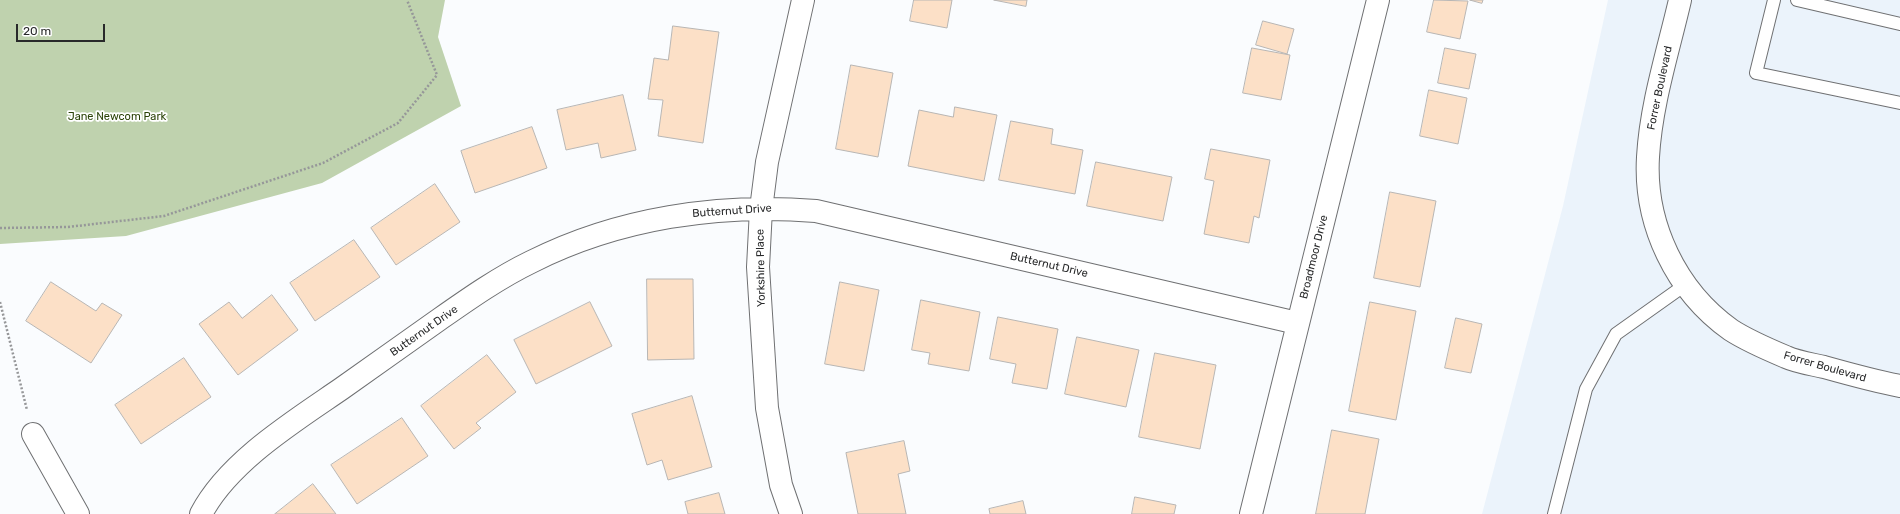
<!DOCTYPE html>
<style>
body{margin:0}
#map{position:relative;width:1900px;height:514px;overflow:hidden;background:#fafcfe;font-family:Rubik,sans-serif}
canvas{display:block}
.scale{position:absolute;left:16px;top:24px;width:89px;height:18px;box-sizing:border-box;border:2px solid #28292a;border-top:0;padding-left:5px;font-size:12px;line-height:14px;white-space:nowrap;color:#28292a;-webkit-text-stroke:3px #fff;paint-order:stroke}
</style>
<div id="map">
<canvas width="1900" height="514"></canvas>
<div class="scale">20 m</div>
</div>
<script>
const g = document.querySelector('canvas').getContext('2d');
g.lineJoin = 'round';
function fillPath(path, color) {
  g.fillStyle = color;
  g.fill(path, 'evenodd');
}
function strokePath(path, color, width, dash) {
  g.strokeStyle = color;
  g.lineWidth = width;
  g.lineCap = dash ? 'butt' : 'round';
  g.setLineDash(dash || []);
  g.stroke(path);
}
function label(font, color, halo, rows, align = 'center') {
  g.font = font + ' Rubik,sans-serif';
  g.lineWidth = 3.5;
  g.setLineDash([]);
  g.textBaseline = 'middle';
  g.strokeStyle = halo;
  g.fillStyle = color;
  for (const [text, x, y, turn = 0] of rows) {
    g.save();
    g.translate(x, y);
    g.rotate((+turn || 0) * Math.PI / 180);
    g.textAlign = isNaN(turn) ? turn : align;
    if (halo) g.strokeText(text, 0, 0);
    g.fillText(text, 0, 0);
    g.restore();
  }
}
const built = new Path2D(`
 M1608,0h292v514h-418l81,-308z`);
const green = new Path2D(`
 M0,0h445l-7,37 23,69 -139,77 -196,53 -126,8z`);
const building = new Path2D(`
 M914,0h38l-5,28 -37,-7z
 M994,0h33l-1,6z
 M1434,0l34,1 -8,38 -33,-7z
 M1470,0h13l-1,3z
 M1263,21l31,8 -7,25 -31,-9z
 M673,26l46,6 -16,111 -45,-7 5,-36 -15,-1 6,-41 14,2z
 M1252,48l38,7 -9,45 -38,-7z
 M1445,48l31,6 -7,35 -31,-6z
 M851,65l42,8 -15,84 -42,-8z
 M1429,90l38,8 -9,46 -38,-8z
 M623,95l13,55 -35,8 -3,-15 -32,7 -9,-40z
 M955,107l42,8 -13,66 -76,-15 11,-56 34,7z
 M1011,121l42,8 -2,15 32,6 -8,44 -76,-14z
 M532,127l15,41 -72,25 -14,-42z
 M1211,149l59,11 -11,58 -5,-2 -5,27 -45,-9 10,-53 -9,-2z
 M1096,162l76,15 -9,44 -76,-15z
 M435,184l25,38 -64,43 -25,-37z
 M1390,192l46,9 -16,86 -46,-9z
 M354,240l26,37 -65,44 -25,-38z
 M647,279h46l1,80 -46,1z
 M51,282l45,29 6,-8 20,12 -31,48 -65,-42z
 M840,282l39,8 -15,81 -39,-7z
 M272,295l26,35 -60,45 -39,-51 30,-22 13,16z
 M921,300l59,12 -11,59 -41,-7 2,-11 -18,-3z
 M590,302l22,44 -76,38 -22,-44z
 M1370,302l46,9 -20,109 -47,-9z
 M998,317l60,12 -11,60 -35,-6 4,-19 -26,-5z
 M1456,318l26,6 -11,49 -26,-5z
 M1077,337l62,13 -13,57 -61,-13z
 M1155,353l61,12 -16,84 -61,-12z
 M487,355l29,37 -40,31 5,5 -27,21 -33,-43z
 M184,358l27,39 -70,47 -26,-39z
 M692,396l20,71 -44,13 -6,-20 -15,5 -15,-51z
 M402,418l26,38 -71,48 -26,-39z
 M1332,430l47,9 -14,75h-49z
 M904,441l6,30 -12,3 8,40h-48l-12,-61z
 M313,484l23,30h-61z
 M719,493l6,21h-37l-3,-12z
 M1135,497l41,8 -2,9h-42z
 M1023,501l3,13h-36l-1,-5z`);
const path = new Path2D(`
 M0,228l68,-1 96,-11 159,-53 75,-40 39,-48 -30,-75
 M0,302l27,108`);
const lane = new Path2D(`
 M1774,0l-18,73 144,30
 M1797,0l103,24
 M1554,514l32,-125 30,-55 69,-49`);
const street = new Path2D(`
 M1680,0c-12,52 -29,104 -32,157 -4,67 28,134 83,173 17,11 36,19 55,27 11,5 25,7 38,10 25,7 50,14 76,19
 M33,434l45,80
 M201,514c27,-52 92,-92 140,-125 32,-23 64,-45 96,-68 30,-21 61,-43 94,-59 87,-44 188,-59 285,-51l481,112
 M791,514l-10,-29 -14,-77 -9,-141 3,-58 6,-47 36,-162
 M1251,514l127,-514`);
const streetNames = [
 ["Forrer Boulevard",1660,88,-78],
 ["Butternut Drive",732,211,-4],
 ["Broadmoor Drive",1314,257,-76],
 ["Butternut Drive",1049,265,13],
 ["Yorkshire Place",761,268,-91],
 ["Butternut Drive",424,331,-35],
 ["Forrer Boulevard",1825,367,16]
];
const parkNames = [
 ["Jane Newcom Park",117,117]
];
fillPath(built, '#ebf3fb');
fillPath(green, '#bfd2ae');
fillPath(building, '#fce0c7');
strokePath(building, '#b8b6b4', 1);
strokePath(lane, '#6f7072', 14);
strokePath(street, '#6f7072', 24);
strokePath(path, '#969799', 2.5, [2, 2]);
strokePath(lane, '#fff', 12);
strokePath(street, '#fff', 22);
label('11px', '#28292a', '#fff', streetNames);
label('11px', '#2a4207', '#fff', parkNames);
</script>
